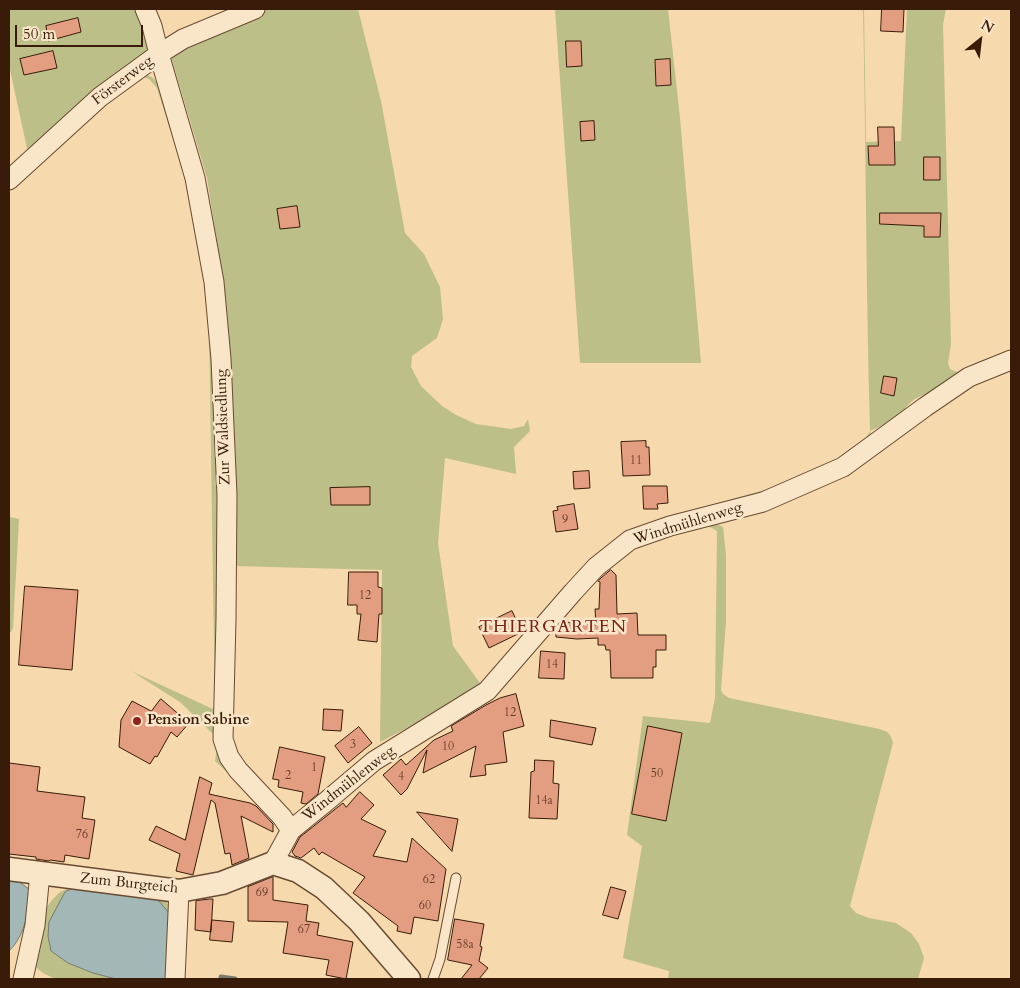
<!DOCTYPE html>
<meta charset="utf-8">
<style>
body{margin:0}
#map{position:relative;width:1020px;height:988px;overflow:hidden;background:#f6d9ac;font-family:Cardo,serif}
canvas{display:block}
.frame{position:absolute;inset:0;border:10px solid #381c09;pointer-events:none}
.north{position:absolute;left:955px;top:15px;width:50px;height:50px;-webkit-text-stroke:4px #f9e6c9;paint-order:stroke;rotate:29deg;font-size:14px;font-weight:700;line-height:20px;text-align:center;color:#381c09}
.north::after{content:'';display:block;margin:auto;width:18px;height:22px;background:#381c09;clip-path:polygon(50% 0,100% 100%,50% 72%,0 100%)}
.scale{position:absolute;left:15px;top:25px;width:128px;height:22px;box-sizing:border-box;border:2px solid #381c09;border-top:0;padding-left:6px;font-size:15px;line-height:18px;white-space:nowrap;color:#381c09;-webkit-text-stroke:4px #f9e6c9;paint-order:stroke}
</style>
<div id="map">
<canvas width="1020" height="988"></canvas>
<div class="frame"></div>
<div class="north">N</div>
<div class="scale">50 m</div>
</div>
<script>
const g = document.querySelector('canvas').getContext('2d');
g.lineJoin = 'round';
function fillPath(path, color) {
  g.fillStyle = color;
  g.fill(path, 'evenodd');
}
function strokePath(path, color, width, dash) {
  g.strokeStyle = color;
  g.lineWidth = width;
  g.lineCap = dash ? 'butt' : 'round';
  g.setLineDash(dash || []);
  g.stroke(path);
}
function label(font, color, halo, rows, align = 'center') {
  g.font = font + ' Cardo,serif';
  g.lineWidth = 5;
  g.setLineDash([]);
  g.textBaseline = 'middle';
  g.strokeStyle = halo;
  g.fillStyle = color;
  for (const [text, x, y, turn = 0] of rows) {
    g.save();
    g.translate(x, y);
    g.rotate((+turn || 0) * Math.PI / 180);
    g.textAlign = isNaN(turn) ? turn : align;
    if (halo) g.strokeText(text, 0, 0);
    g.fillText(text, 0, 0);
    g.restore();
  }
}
const green = new Path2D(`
 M9,9h130l10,38 -5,10 -116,96 -19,-88z
 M266,9h92l23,92 24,132 19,21 16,33 3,32 -6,19 -25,18 -1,11 10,19 21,20 14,9 20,9 35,5 13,-3 4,-7 2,12 -16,16 2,27 -71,-16 -7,85 15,103 27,37 -4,9 -96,50 2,-172 -149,-4 -3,-149 -5,-123 -18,-116 -36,-121 37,-23z
 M555,9h113l12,109 21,245h-121z
 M863,9h1l2,133 35,-1 6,-132h39l-3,15 8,320 -3,19 2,6 9,4 19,-11 29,-11 4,-1v5l-24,9 -49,29c-19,1 -30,7 -37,24l-31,14c2,9 -1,12 -7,18l-54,30 -48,18 -58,16h-20l120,-34 35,-18 24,-16 8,-14c-4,-141 -4,-282 -7,-422z
 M144,73l9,5 5,6 30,94 17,96 12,109 3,358 59,79 -64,-59 3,-22 -38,-37 -49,-31 84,39 -6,-383 -3,-40 -19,-103 -30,-96 -8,-9 -9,-3z
 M9,517l10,2 -6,109 -4,7z
 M713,522l10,5 3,28v66l-5,69 2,4 6,4 150,31c10,3 11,4 14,14l-43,163 6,7 13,5 27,5 15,10 8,11 5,14 -6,21h-250l1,-8 -46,-13 19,-112 -15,-11 16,-119 67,7 5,-25 2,-167 -14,-8z
 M71,887l94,12 7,12 4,20 -125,20 17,12 25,10 23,6h-59c-10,-3 -17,-7 -24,-15l8,-49 11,-15 8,-8z`);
const water = new Path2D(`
 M9,879l9,2 11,8c0,22 -4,47 -20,62z
 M79,886l63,5 16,9 12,14 -4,65h-50l-23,-6 -25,-10 -17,-12 -3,-15 1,-14 16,-30z`);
const stream = new Path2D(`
 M221,977l14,2`);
const building = new Path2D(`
 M882,9h22l-1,23 -22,-1z
 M78,18l3,14 -33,9 -2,-15z
 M566,41h15l1,25 -15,1z
 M53,51l4,17 -33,7 -4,-16z
 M670,59l1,26 -15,1 -1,-26z
 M594,121l1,19 -14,1 -1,-19z
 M878,127h16l1,38h-26l-1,-19h10z
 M924,157h16v23h-16z
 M297,206l3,21 -20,2 -3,-20z
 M880,213h61l-1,24h-16v-11l-44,-2z
 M884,376l13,2 -3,18 -13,-3z
 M646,441v6h3l1,28 -27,1 -2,-34z
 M589,471l1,17 -16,1 -1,-17z
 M643,486h24l1,17 -11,1 1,5h-14z
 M370,487v18h-39l-1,-17z
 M574,504l4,25 -22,3 -3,-21 5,-1 -1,-3z
 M611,570l5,5 1,39 20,-1 1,22h28v15h-10v17h-3v11h-42l-1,-28h-4l-1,-5h-7v-7l-21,1 -21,-2v-9l4,-4h4l1,-2 31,3 -1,-16h4l1,-27 -2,-1z
 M349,572h29v15l4,1v26h-3l-2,28 -19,-2 3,-26h-4v-9h-9z
 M25,586l53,4 -6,80 -53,-5z
 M512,611l10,21 -33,16 -10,-21z
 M541,651l24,2 -1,26 -25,-1z
 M516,694l8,32 -21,6 4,30 -22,3 1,10 -16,2 6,-31 -53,27 4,-23 -20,39 -6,6 -18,-20 18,-16 5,6 28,-25 19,-9 -2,-5 35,-21 14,-7z
 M161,699l28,24 -12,14 -6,-5 -14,25 -2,-1 -5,8 -31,-17 2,-27 11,-19 19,10z
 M324,709l19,1 -2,21 -18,-1z
 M551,720l45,8 -4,17 -42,-8z
 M648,726l34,7 -16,88 -34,-7z
 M359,727l13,16 -24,20 -13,-17z
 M280,747l45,10 -7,37 -12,10 -5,-1 2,-11 -25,-5 1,-7 -6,-1z
 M535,760l19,1 -1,22 6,1 -2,35 -28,-1 2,-46 3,-1z
 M9,763l31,4 -3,24 48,6 -3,21 13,2 -6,39 -24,-4 -1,7 -14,-2 -1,1 -13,-2v-2l-27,-3z
 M200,777l12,6 -3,11 41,9 6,3 17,18v8l-32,-16 8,42 -17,7 -2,-12 -5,1 -10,-51 -4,-3 -18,75 -17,-4 4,-17 -31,-14 7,-14 29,14z
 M360,792l14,13 -13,14 25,12 -13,25 34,6 5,-24 34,31 -8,52 -24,-4 -3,17 -14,-3 1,-5 -45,-33 12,-16 -43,-25 -3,3 -5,-7 -13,10 -6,-2 -3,-4 8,-15 43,-34 3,4z
 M417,812l41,7 -6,32z
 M273,877v23l35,5 -2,16 13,2 -2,12 36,7 -7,37 -20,-4 3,-15 -46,-7 5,-31 -40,-1v-34z
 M611,887l15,4 -8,28 -15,-4z
 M210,899h3l-2,33 -16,-2 1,-29z
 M455,919l29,5 -4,22 2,1 -3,14 9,7 -9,11h-18l11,-14 -24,-5z
 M212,920l22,2 -2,20 -22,-2z`);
const service = new Path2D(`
 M433,979l7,-20 16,-81`);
const minor = new Path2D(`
 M145,9l7,17 7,28 36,124 19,104 7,77 6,136 -1,125 -3,119 6,18 9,13 44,47 9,13
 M9,180l91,-83 59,-43 24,-15 72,-30
 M273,863l18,-33 37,-30 46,-39 113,-70 86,-99 23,-25 34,-27 40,-14 93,-24 80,-35 82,-60 44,-30 42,-17
 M23,979l12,-54 5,-52
 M175,979l4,-88`);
const tertiary = new Path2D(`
 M9,869l170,22 43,-8 51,-20 25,8 26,17 35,33 50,58`);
const markers = [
 [137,721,5,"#8f2418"]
];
const numberNames = [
 ["11",636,461],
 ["9",565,520],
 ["12",365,596],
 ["14",552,665],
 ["12",510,713],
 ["3",353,745],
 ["10",448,747],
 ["1",314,768],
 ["50",657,774],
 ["2",288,776],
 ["4",401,777],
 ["14a",544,801],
 ["76",82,835],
 ["62",429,880],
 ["69",262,893],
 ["60",425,906],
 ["67",304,930],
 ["58a",465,945]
];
const streetNames = [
 ["Försterweg",123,81,-37],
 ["Zur Waldsiedlung",224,427,-92],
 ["Windmühlenweg",688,524,-17],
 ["Windmühlenweg",349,784,-38],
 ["Zum Burgteich",129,884,6]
];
const poiNames = [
 ["Pension Sabine",147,721]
];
const quarterNames = [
 ["THIERGARTEN",553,628]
];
fillPath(green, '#bdbf88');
fillPath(water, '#a3b7b6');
strokePath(water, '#787971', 1);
strokePath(stream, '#787971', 5);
fillPath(building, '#e39d81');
strokePath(building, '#381c09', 1);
strokePath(service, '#684b32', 11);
strokePath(minor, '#684b32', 21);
strokePath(tertiary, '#684b32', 25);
strokePath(service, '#f9e6c9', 9);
strokePath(minor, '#f9e6c9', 19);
strokePath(tertiary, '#f9e6c9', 22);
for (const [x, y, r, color] of markers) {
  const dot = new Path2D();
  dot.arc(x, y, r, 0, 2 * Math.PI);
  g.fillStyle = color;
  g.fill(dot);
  strokePath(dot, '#f9e6c9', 2);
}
label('12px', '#633c27', null, numberNames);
label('15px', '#381c09', '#f9e6c9', streetNames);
label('bold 15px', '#381c09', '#f9e6c9', poiNames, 'left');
g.letterSpacing = '1px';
label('18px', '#7a1f14', '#f9e6c9', quarterNames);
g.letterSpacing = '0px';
</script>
